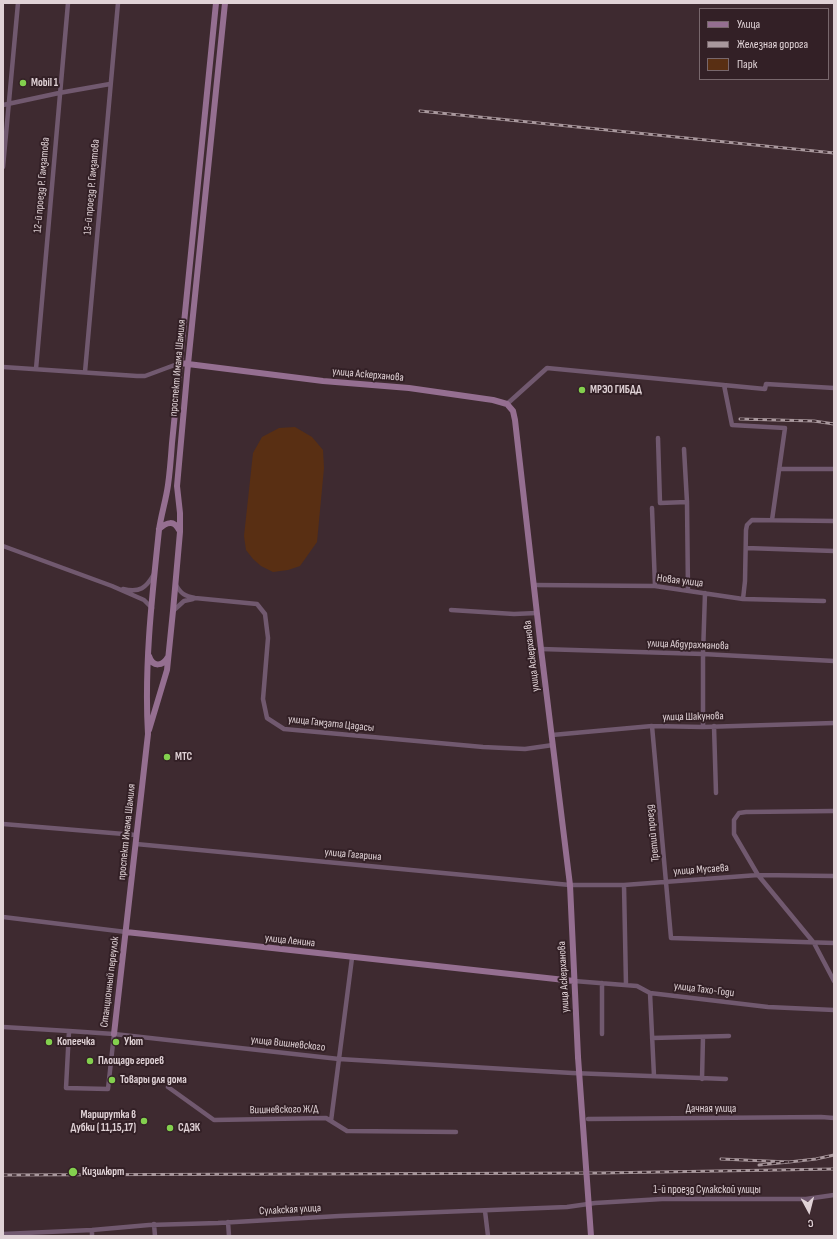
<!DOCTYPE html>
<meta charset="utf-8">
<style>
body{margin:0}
#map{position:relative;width:837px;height:1239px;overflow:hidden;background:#3e2a30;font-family:"Sofia Sans Condensed",sans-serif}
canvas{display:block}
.frame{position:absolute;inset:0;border:4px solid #e0d2d6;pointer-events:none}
.legend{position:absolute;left:699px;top:8px;width:130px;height:72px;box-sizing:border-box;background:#332026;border:1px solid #78676c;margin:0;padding:5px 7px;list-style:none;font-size:12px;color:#e0d2d6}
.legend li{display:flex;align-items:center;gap:8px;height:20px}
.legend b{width:20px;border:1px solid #78676c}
.north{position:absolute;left:789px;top:1191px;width:40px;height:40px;-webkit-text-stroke:3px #332026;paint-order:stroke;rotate:173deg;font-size:11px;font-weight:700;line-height:16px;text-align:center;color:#e0d2d6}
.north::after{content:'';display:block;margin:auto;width:14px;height:18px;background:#e0d2d6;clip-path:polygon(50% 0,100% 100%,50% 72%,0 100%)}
</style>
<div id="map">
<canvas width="837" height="1239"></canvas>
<div class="frame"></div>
<ul class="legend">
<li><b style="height:5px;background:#956f91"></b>Улица</li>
<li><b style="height:5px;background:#a9989d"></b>Железная дорога</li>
<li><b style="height:11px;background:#592f13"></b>Парк</li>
</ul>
<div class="north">С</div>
</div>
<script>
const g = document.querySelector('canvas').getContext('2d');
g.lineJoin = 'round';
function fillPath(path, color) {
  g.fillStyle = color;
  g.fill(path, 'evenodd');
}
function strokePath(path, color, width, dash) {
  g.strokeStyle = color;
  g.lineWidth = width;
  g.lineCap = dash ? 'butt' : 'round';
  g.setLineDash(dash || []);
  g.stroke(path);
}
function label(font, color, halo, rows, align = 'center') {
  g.font = font + ' "Sofia Sans Condensed",sans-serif';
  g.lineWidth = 4;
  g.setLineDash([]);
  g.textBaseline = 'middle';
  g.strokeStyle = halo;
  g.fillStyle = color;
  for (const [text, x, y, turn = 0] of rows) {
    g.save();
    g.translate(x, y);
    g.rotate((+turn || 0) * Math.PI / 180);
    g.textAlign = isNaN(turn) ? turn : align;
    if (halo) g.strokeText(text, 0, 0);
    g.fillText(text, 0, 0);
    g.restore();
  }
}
const green = new Path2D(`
 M295,427l17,10 11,13 1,18 -7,74 -17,24 -12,4 -15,2 -12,-6 -8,-7 -7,-9 -2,-14 9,-83 9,-16 17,-9z`);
const street = new Path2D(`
 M3,105l56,-12 51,-9
 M3,167l15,-164
 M3,367l134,9h8l35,-13
 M36,369l32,-366
 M85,372l33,-369
 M724,385l8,40 53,3 -13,92
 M507,404l40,-36 218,21 1,-5 68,4
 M658,438l2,65 27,-1
 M684,449l3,53 1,89
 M779,469h55
 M652,508l3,78
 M3,546l109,40 32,14 8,8
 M746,548l88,3
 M176,585c5,9 9,11 19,13l62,6 8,10 3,24 -5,61 4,19 17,11 199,18 42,2 28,-4
 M534,585l121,1 88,13 81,2
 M123,589c17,4 23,-1 31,-15
 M743,599l2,-18 1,-51 1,-5 5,-5 82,1
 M451,610l63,4 23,-1
 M173,611l11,-10 9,-2
 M541,649l162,5 131,7
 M652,726l19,212 163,5
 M714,726l2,67
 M703,727v-73l2,-61
 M552,735l100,-9 51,1 131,-4
 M834,811l-88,1 -7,1 -5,7v14l24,41 56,68 20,38
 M3,824l133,11
 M136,844l434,41h54l134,-10 76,1
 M624,885l2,100
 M3,917l123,15
 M574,981l63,5 13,7 118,14 66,3
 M602,983v51
 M650,993l4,83
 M3,1027l66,4 45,3 225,25 233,14 154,6
 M69,1031l-3,57 42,1 6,-55
 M652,1038l77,-2
 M702,1079l1,-42
 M168,1087l46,33 112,-2 21,13 109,1
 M588,1119l233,-2 13,1
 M331,1121l21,-163
 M485,1211l3,25
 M228,1222l1,14
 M154,1224l1,12
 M92,1230v6
 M3,1234l89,-4 57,-5 69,-2 121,-7 228,-9 28,-4 67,-4h144l28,-4`);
const secondary = new Path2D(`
 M180,363l143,18 86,7 84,12 14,4 6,7 2,9 26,229 29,236 8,172
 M159,529c8,-7 15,-9 20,1
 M149,656c4,12 14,10 19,1
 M149,730l18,-60 6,-59 7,-79v-19l-3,-27 11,-122 37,-361
 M126,932l448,49
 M114,1034l34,-300c-4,-67 4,-138 11,-204 2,-15 7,-30 9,-45 2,-14 3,-28 4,-42l44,-440`);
const rail = new Path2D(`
 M420,111l414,42
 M740,419l74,2 20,3
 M721,1159l68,3 -30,3
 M789,1162l27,-3 18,-4
 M3,1175l598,-2 233,-4`);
const secondaryBridge = new Path2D(`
 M578,1057l13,179`);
const markers = [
 [23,83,4,"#83d04e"],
 [582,390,4,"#83d04e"],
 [167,757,4,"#83d04e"],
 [49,1042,4,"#83d04e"],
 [116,1042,4,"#83d04e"],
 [90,1061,4,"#83d04e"],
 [112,1080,4,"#83d04e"],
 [144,1121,4,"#83d04e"],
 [170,1128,4,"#83d04e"],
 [73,1172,5,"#83d04e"]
];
const poiNames = [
 ["Mobil 1",31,83],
 ["МРЭО ГИБДД",590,390],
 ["МТС",175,757],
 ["Копеечка",57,1042],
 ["Уют",124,1042],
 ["Площадь героев",98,1061],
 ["Товары для дома",120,1080],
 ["Маршрутка в",136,1115,"right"],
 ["Дубки ( 11,15,17)",136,1128,"right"],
 ["СДЭК",178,1128],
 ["Кизилюрт",82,1172]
];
const streetNames = [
 ["12-й проезд Р. Гамзатова",42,185,-85],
 ["13-й проезд Р. Гамзатова",92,187,-85],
 ["проспект Имама Шамиля",178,368,-85],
 ["улица Аскерханова",368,375,5],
 ["Новая улица",680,581,7],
 ["улица Абдурахманова",688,645,2],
 ["улица Аскерханова",532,656,-97],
 ["улица Шакунова",693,717,-1],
 ["улица Гамзата Цадасы",331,724,6],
 ["проспект Имама Шамиля",127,832,-84],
 ["Третий проезд",653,833,-96],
 ["улица Гагарина",353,855,5],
 ["улица Мусаева",701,870,-4],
 ["улица Ленина",290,941,6],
 ["улица Аскерханова",564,977,-93],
 ["Станционный переулок",110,982,-83],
 ["улица Тахо-Годи",704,990,7],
 ["улица Вишневского",288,1044,6],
 ["Дачная улица",711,1109],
 ["Вишневского Ж/Д",284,1110,-1],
 ["1-й проезд Сулакской улицы",707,1190],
 ["Сулакская улица",290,1210,-3]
];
fillPath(green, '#592f13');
strokePath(street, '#71596f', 4.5);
strokePath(secondary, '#956f91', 6);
strokePath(rail, '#a9989d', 3);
strokePath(rail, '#332026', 1.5, [4.5]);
strokePath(secondaryBridge, '#956f91', 6);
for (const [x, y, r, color] of markers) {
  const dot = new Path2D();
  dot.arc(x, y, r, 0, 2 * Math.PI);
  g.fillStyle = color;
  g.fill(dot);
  strokePath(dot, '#332026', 1.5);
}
label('bold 11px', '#e0d2d6', '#332026', poiNames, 'left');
label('11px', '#e0d2d6', '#332026', streetNames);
</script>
